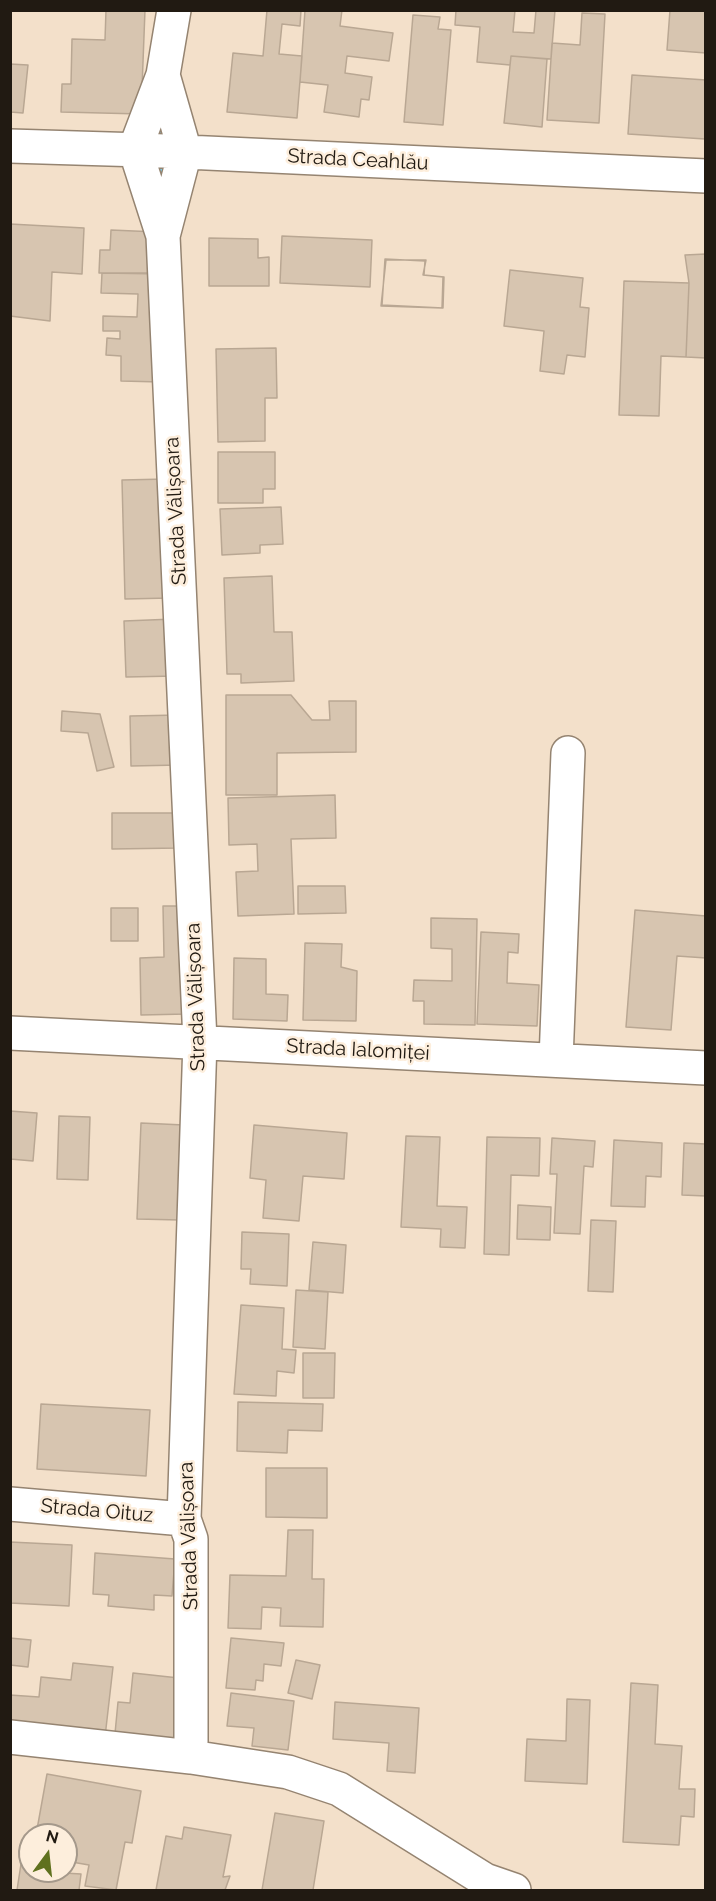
<!DOCTYPE html>
<meta charset="utf-8">
<style>
body{margin:0}
#map{position:relative;width:716px;height:1901px;overflow:hidden;background:#f3e0ca;font-family:Raleway,sans-serif}
canvas{display:block}
.frame{position:absolute;inset:0;border:12px solid #211a12;pointer-events:none}
.north{position:absolute;left:18px;top:1823px;width:60px;height:60px;box-sizing:border-box;background:#fdeedc;border:2px solid #a5998b;border-radius:50%;rotate:15deg;font-size:16px;font-weight:700;line-height:24px;text-align:center;color:#211a12}
.north::after{content:'';display:block;margin:auto;width:21px;height:27px;background:#60711e;clip-path:polygon(50% 0,100% 100%,50% 72%,0 100%)}
</style>
<div id="map">
<canvas width="716" height="1901"></canvas>
<div class="frame"></div>
<div class="north">N</div>
</div>
<script>
const g = document.querySelector('canvas').getContext('2d');
g.lineJoin = 'round';
function strokePath(path, color, width, dash) {
  g.strokeStyle = color;
  g.lineWidth = width;
  g.lineCap = dash ? 'butt' : 'round';
  g.setLineDash(dash || []);
  g.stroke(path);
}
function fillPath(path, color) {
  g.fillStyle = color;
  g.fill(path, 'evenodd');
}
function label(font, color, halo, rows, align = 'center') {
  g.font = font + ' Raleway,sans-serif';
  g.lineWidth = 5;
  g.setLineDash([]);
  g.textBaseline = 'middle';
  g.strokeStyle = halo;
  g.fillStyle = color;
  for (const [text, x, y, turn = 0] of rows) {
    g.save();
    g.translate(x, y);
    g.rotate((+turn || 0) * Math.PI / 180);
    g.textAlign = isNaN(turn) ? turn : align;
    if (halo) g.strokeText(text, 0, 0);
    g.fillText(text, 0, 0);
    g.restore();
  }
}
const stream = new Path2D(`
 M161,187v-71`);
const building = new Path2D(`
 M106,10h39l-4,104 -80,-2 1,-28h9l1,-45 33,1z
 M267,10h34l-1,16 -18,-2 -3,30 23,2 -5,62 -70,-6 6,-59 30,3z
 M305,10h37l-2,16 53,7 -4,28 -42,-5 -2,17 27,4 -3,23 -8,-1 -2,18 -35,-5 4,-27 -28,-3z
 M456,10h59l-2,22 21,1 2,-23h19l-4,49 -40,-3 -1,9 -33,-3 3,-35 -25,-2z
 M670,10h36v43l-39,-3z
 M582,13l23,1 -6,109 -52,-3 5,-77 28,2z
 M413,15l27,2 -2,12 13,1 -8,95 -39,-3z
 M511,56l36,3 -5,68 -38,-4z
 M10,64l18,1 -5,48 -13,-1z
 M632,75l74,5 -1,59 -77,-5z
 M10,224l74,4 -2,46 -30,-2 -2,49 -40,-5z
 M111,230l46,2 -1,41h-57l1,-23h10z
 M282,236l90,4 -2,47 -90,-4z
 M209,238l49,1v19l11,-1v29h-60z
 M706,254v104l-20,-1 3,-74 -4,-28z
 M385,259l40,2 -1,14 20,2 -1,31 -61,-3z
 M386,260h40l-3,15 20,2 -1,31 -61,-2z
 M510,270l73,8 -3,29 9,1 -4,49 -18,-2 -3,19 -24,-3 4,-40 -40,-5z
 M102,273l61,1 -2,108 -40,-1v-25l-15,-1 1,-17 13,1v-8h-17v-15l34,1 1,-23 -37,-1z
 M624,281l65,2 -3,74 -25,-1 -2,60 -40,-1z
 M276,348l1,50h-12v43l-47,1 -2,-93z
 M218,452h57v37h-12v14h-45z
 M167,479l3,119 -45,1 -3,-119z
 M281,507l2,37 -23,1v8l-38,2 -2,-46z
 M272,576l2,56h18l2,49 -53,2v-9h-14l-3,-96z
 M174,619l2,57 -50,1 -2,-56z
 M226,695h65l21,25h18l-1,-19h27v51l-79,1v42h-51z
 M62,711l38,3 14,53 -17,4 -9,-38 -27,-2z
 M179,715l1,50 -49,1 -1,-50z
 M335,795l1,43 -45,1 3,75 -56,2 -2,-44 22,-1 -1,-27 -28,1 -1,-47z
 M112,813h68v35l-68,1z
 M298,886h47l1,27 -48,1z
 M163,906h22l2,108 -46,1 -1,-57 24,-1z
 M111,908h27v33h-27z
 M635,910l71,6v42l-29,-2 -6,74 -45,-3z
 M431,918l46,1 -2,106 -51,-1v-23h-11l1,-21 38,1v-32l-21,-1z
 M481,932l38,2 -1,19 -10,-1 -1,31 32,2 -2,41 -60,-2z
 M305,943l37,1 -1,23 16,4 -1,50 -53,-1z
 M234,958l32,1v35l22,1 -1,26 -54,-2z
 M10,1111l27,2 -4,48 -23,-2z
 M59,1116l31,1 -2,63 -31,-1z
 M141,1123l43,2 -4,95 -43,-1z
 M254,1125l93,8 -3,46 -41,-3 -4,45 -36,-3 3,-38 -16,-2z
 M406,1136l34,1 -3,69 30,1 -2,41 -25,-1 1,-18 -40,-2z
 M487,1137l53,1 -1,38 -28,-1 -2,80 -25,-1z
 M552,1138l43,3 -2,26 -9,-1 -4,68 -26,-1 3,-59h-7z
 M614,1140l48,3 -1,34 -15,-1 -1,31 -34,-1z
 M684,1143l22,1v52l-24,-1z
 M518,1205l33,2 -1,33 -33,-1z
 M591,1220l25,1 -3,71 -25,-1z
 M242,1232l47,2 -2,52 -37,-2 1,-15h-10z
 M313,1242l33,3 -3,48 -34,-3z
 M296,1290l32,2 -3,57 -32,-2z
 M241,1305l43,3 -2,41 14,1 -2,23 -17,-2 -1,25 -42,-2z
 M303,1353h32l-1,45h-31z
 M238,1402l85,2 -1,27 -34,-1 -1,23 -50,-2z
 M41,1404l109,6 -4,66 -109,-7z
 M266,1468h61v50l-61,-1z
 M288,1530h25l-1,49h12l-1,48 -43,-1 1,-18 -19,-1 -1,22 -33,-1 2,-53 56,1z
 M10,1542l62,3 -3,61 -59,-3z
 M95,1553l80,6 -3,37 -18,-1v15l-46,-4 1,-11 -16,-1z
 M10,1638l21,2 -3,27 -18,-2z
 M231,1638l53,5 -3,23 -17,-2 -1,17 -7,-1 -1,10 -29,-2z
 M296,1660l24,5 -8,34 -24,-6z
 M73,1663l40,4 -8,70 -95,-11v-31l29,2 2,-20 30,3z
 M133,1673l55,6 -7,71 -67,-6 4,-42 12,1z
 M631,1683l27,2 -3,59 27,2 -3,43h16l-1,28 -13,-1 -2,29 -56,-3z
 M231,1693l63,8 -6,49 -36,-4 2,-18 -27,-2z
 M567,1699l23,1 -3,84 -62,-3 2,-42 39,2z
 M335,1702l84,6 -4,65 -28,-2 2,-28 -56,-4z
 M47,1774l94,17 -9,52 -7,-1 -9,48 -31,-4 4,-21 -23,-4v-26h-30z
 M275,1813l49,8 -11,69h-51z
 M184,1827l47,8 -8,42 7,-1 -5,14h-69l10,-54 16,3z
 M21,1864l9,2v5l51,3 -2,16h-62z`);
const minor = new Path2D(`
 M163,75l22,77 -22,84 -28,-87 28,-74 11,-65
 M10,146l132,4 564,26
 M163,236l37,805 -16,478 7,20v218
 M10,1033l696,35
 M556,1060l12,-307
 M10,1504l174,15
 M10,1737l181,20 97,15 51,17 146,91 29,10`);
const streetNames = [
 ["Strada Ceahlău",358,160,3],
 ["Strada Vălișoara",176,511,-93],
 ["Strada Vălișoara",196,997,-92],
 ["Strada Ialomiței",358,1050,3],
 ["Strada Oituz",97,1511,5],
 ["Strada Vălișoara",189,1536,-92]
];
strokePath(stream, '#76d9fc', 9);
fillPath(building, '#d7c5b0');
strokePath(building, '#b9a793', 1.5);
strokePath(minor, '#958471', 36);
strokePath(minor, '#fff', 33);
label('20px', '#211a12', '#fdeedc', streetNames);
</script>
